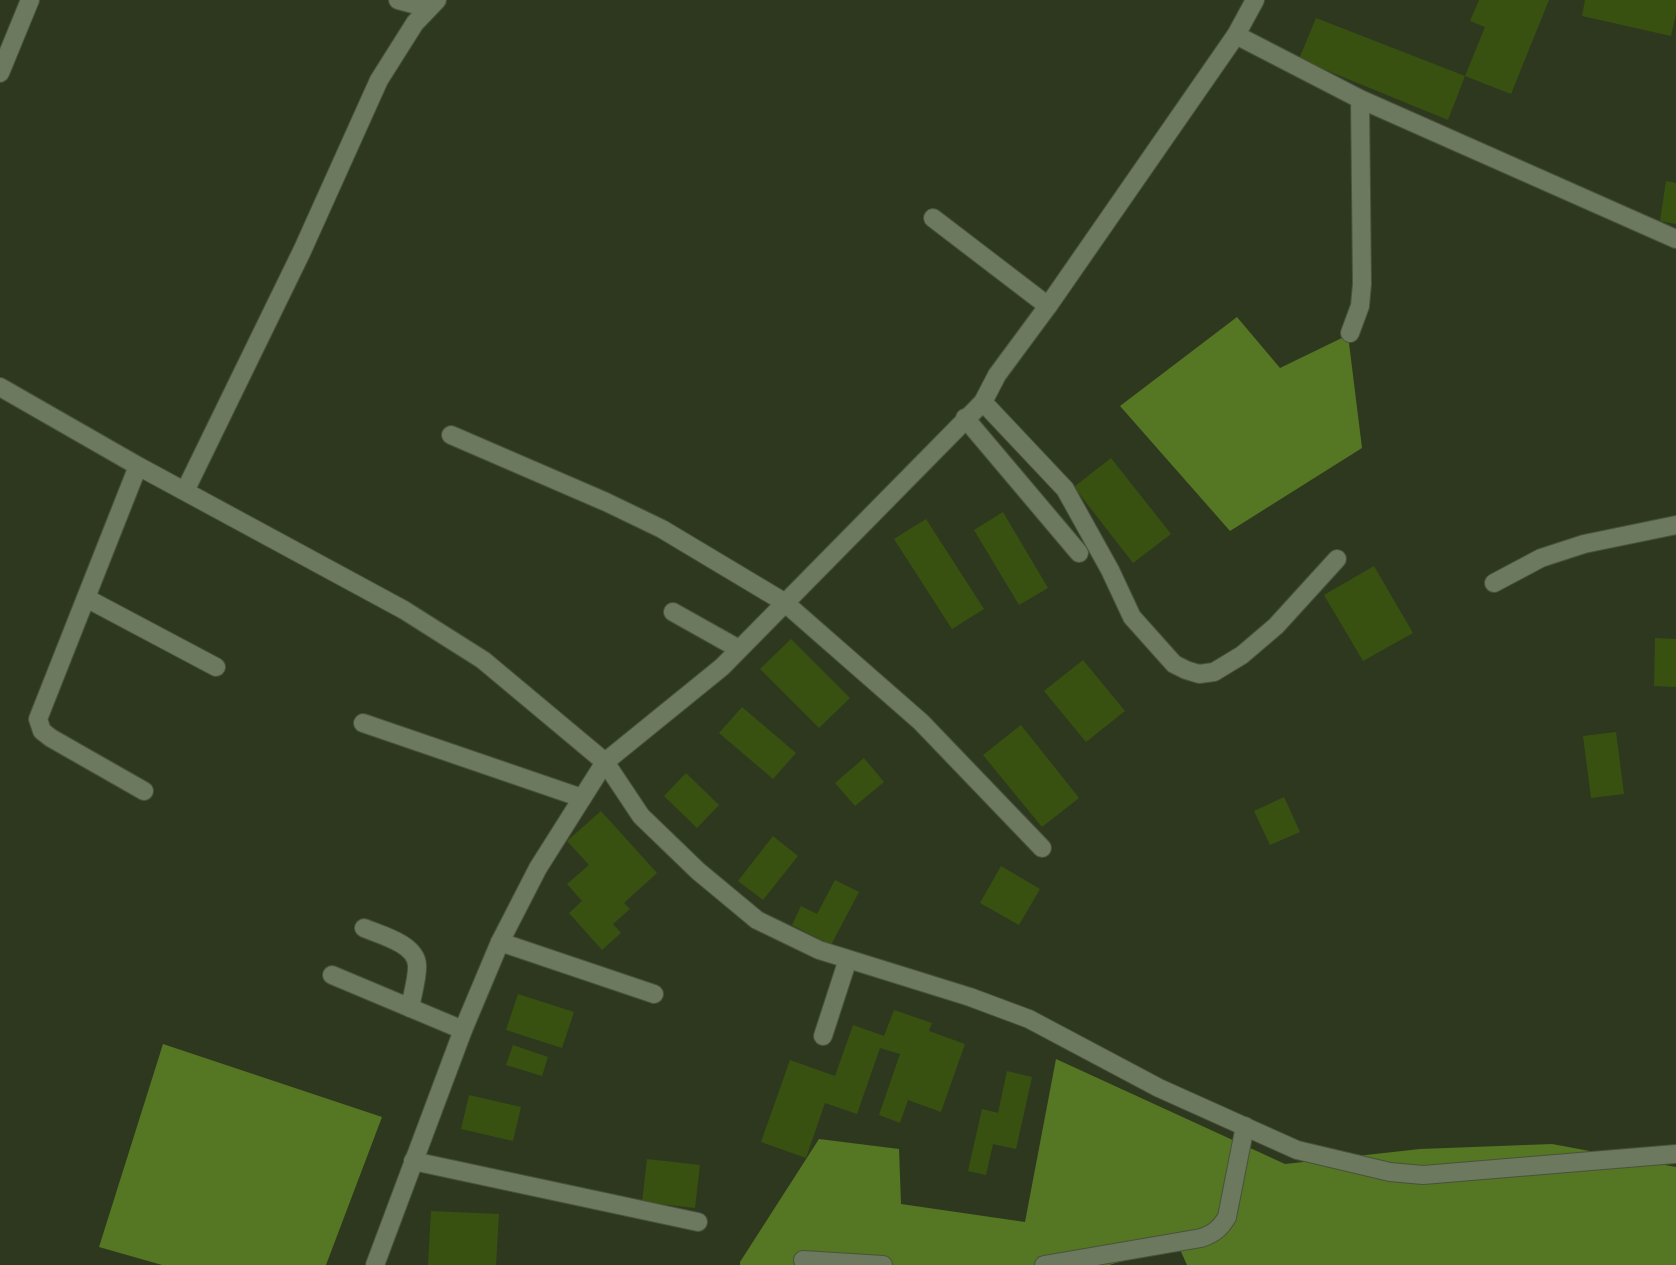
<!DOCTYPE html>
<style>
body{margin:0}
canvas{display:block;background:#2d381f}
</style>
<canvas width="1676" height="1265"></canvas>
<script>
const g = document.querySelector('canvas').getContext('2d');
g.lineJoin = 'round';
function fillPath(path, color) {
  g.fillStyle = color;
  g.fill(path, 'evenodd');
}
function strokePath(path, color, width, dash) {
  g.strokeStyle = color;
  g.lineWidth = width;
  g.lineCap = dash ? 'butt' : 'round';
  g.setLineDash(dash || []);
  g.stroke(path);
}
const forest = new Path2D(`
 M1237,317l43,51 68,-33 14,113 -132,83 -110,-125z
 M163,1044l219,73 -56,148h-164l-63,-18z
 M1056,1059l229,105 135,-15 132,-5 124,23v98h-489l-9,-20 -69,20h-369v-3l79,-123 80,10 2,55 124,18z`);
const building = new Path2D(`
 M1479,0h70l-38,94 -46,-18 20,-49 -15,-6z
 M1585,0h91v13l-5,23 -89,-20z
 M1316,18l149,58 -17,44 -149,-61z
 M1666,181l10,2v41l-16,-3z
 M1111,458l60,76 -38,29 -59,-76z
 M1003,512l45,76 -29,17 -45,-75z
 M926,519l58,90 -32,20 -58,-90z
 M1374,566l39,67 -50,28 -39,-66z
 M1655,638l21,1v48l-22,-1z
 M791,639l59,59 -31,30 -59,-59z
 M1083,660l42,51 -39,31 -42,-51z
 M742,707l54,46 -23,26 -54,-46z
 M1021,725l58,73 -37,29 -59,-72z
 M1616,732l8,62 -33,4 -8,-62z
 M864,758l20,24 -29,24 -20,-23z
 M686,773l33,32 -22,23 -33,-32z
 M1284,797l16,35 -30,13 -16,-34z
 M601,811l56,62 -33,30 6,6 -17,15 8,9 -19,17 -33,-37 13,-12 -15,-17 22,-19 -22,-24z
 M773,836l25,20 -35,44 -25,-19z
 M1001,866l39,23 -21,36 -39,-22z
 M835,880l24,12 -28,53 -39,-20 9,-19 16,8z
 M518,994l56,18 -12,36 -56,-18z
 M894,1010l38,13 -3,8 36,13 -24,68 -33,-12 -8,23 -21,-8 21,-61 -20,-6 -23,66 -32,-11 -19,55 -45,-16 29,-82 45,16 18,-51 31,11z
 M513,1045l35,12 -6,19 -36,-11z
 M1007,1071l25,6 -16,72 -23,-5 -7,31 -18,-4 14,-62 16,4z
 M469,1095l52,12 -8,34 -52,-12z
 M647,1159l53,6 -5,43 -53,-6z
 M431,1211l68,3 -3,51h-68z`);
const street = new Path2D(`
 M398,0l30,8
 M1236,35l124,64 316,140
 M0,73l30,-73
 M933,218l115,88
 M1350,333l10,-27 2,-22 -2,-185
 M0,387l138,79 266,144 79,50 122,102 36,54 57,55 59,49 62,30 151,47 59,22 130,69 138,62 93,22 33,3 253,-21
 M983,402l82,87 45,81 22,47 42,47 12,6 13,4 15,-2 28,-17 34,-29 61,-67
 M965,418l114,135
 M451,435l155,67 56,27 122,73 137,120 121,126
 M138,466l-100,253 4,12 9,7 93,53
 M185,491l117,-240 77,-171 36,-57 22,-23
 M1494,583l47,-25 43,-14 92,-19
 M86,598l130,69
 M673,612l66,37
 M363,723l219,75
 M364,928c17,7 52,16 53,37 1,11 -5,31 -7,43
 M500,942l154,52
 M332,975l131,55
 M823,1036l25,-77
 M413,1161l285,61
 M803,1260l80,5
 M1044,1265l157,-27c12,-4 19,-9 26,-21l18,-91`);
const secondary = new Path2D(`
 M375,1265l88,-235 37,-88 38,-74 67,-106 117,-95 261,-265 14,-27 51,-69 188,-271 19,-35`);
fillPath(forest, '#557622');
fillPath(building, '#385110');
strokePath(street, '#49523d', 20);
strokePath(secondary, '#49523d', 20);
strokePath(street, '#6c795e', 18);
strokePath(secondary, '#6c795e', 18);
</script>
